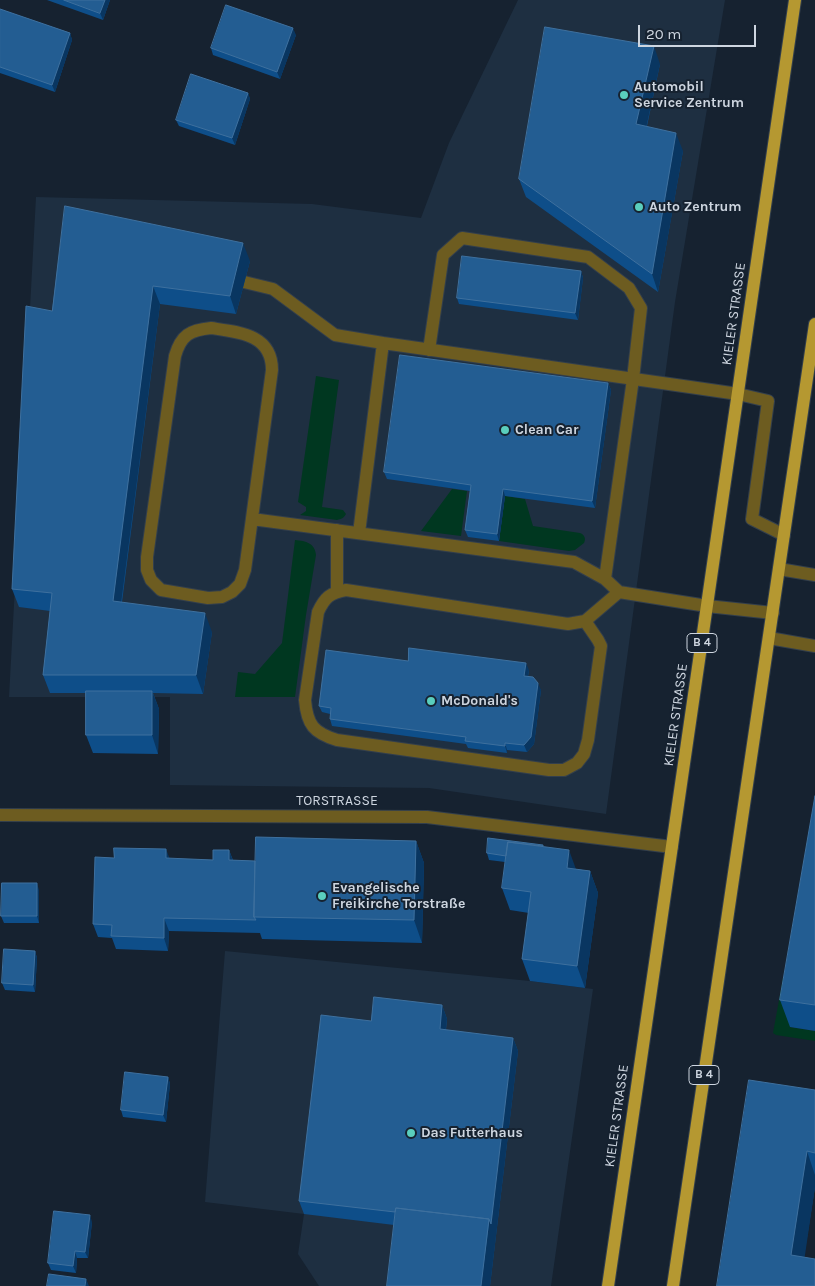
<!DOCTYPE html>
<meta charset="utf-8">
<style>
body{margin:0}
#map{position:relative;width:815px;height:1286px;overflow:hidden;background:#162230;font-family:Karla,sans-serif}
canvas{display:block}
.scale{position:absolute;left:638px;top:25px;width:118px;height:22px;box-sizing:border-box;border:2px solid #ced6e0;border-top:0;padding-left:6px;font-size:15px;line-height:18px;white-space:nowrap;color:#ced6e0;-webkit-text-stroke:4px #162230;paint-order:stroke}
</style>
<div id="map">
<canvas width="815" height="1286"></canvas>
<div class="scale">20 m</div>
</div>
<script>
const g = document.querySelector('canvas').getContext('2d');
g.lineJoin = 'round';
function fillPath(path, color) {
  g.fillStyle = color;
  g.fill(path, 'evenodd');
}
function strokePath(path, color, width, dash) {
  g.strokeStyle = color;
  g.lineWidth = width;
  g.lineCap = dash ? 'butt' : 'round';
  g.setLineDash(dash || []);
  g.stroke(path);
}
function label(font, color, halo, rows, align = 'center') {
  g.font = font + ' Karla,sans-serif';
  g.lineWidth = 4;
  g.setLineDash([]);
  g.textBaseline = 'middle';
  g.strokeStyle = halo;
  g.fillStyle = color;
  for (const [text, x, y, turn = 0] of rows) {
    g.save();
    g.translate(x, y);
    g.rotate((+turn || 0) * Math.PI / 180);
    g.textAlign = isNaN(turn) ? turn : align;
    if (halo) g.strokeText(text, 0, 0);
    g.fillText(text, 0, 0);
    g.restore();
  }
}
const built = new Path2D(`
 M518,0h207l-50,302 -69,512 -177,-26 -259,-3v-88h-161l27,-500 276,7 109,14 28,-75z
 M225,951l305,30 63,8 -42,297h-232l-21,-32 6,-40 -99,-12z`);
const green = new Path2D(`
 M316,376l23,4 -17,127 21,3 3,4c-2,4 -5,5 -9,6l-37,-5 6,-4v-4l-8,-5z
 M452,489l15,2 -6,45 -40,-5z
 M505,496l20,3 8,27 47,7c5,2 6,6 4,10l-9,7 -6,1 -70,-10z
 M295,540c11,1 20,3 21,15l-10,60 -11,82h-60l3,-25 17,2 27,-31z
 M785,976l5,51 25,4v10l-39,-6 -3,-2 10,-55z`);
const service = new Path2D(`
 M244,282l29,7 62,46 48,8
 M211,328c27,4 61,6 61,42l-27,200 -5,14 -8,8 -10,5 -14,1 -47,-8 -10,-10 -4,-10v-13l28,-201c6,-21 15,-26 36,-28z
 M429,350l14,-95 19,-17 126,19 41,31 12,20 -8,71 -28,200
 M252,519l322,43 31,17 14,13 88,14 66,7
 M359,533l24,-190 307,44 48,7 30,7 -16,118 32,16
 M779,569l36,6
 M337,592v-62
 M585,621l13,19 3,6 -13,94 -4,14 -7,9 -13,7h-15l-212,-30c-23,-7 -30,-15 -32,-40l13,-88c7,-15 12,-19 28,-22l222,34 17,-3 34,-29
 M769,638l46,8`);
const minor = new Path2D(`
 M0,815l427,2 245,30`);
const primary = new Path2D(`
 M608,1286l187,-1286
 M673,1286l142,-962`);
const wall = new Path2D(`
 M47,0h63l-7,20z
 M0,9l70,24 2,7 -17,52 -55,-19z
 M296,35l-16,44 -67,-24 -2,-7z
 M660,64l-13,62 36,25 -25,141 -132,-95 -7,-18z
 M248,93l2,6 -15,46 -56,-19 -3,-6z
 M250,261l-14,53 -76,-10 -38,298 90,30 -9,62 -50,-1 6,16 -1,45 -65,-1 -7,-18v-42h-36l-7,-18 7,-64 -31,-4 -7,-18 40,-278z
 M581,271l2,7 -5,42 -119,-16 -2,-6z
 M608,383l3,7 -16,118 -90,-12 -6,45 -31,-4 -3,-7 5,-39 -83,-12 -3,-7z
 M408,661l121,9 -1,7 13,13 -7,54 -7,8 -20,-2v3l-39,-5 -2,-4 -134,-18 -2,-7v-5l-8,-2 -3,-6z
 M815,796v235l-25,-4 -10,-27z
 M416,841l8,22 -2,80 -160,-4 -2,-6 -91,-2 -1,20 -52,-2 -4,-11 -14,-1 -5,-13 77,-65 43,1 16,-10 4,10 22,1z
 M543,847l33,22 14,2 8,22 -13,95 -55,-7 -8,-22 7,-46 -19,-3 -8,-22 3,-26 -16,-2 -2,-7z
 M39,890v33h-35l-3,-7z
 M35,951l2,7 -2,34 -30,-2 -3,-7z
 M442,1005l5,14 -1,11 67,8 5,13 -28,235h-103l7,-61 -90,-11 -5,-13 72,-180z
 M168,1077l2,7 -4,38 -43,-5 -2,-7z
 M815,1090v97l-11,70 -87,29z
 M92,1222l-4,36h-11l-1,15 -25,-3 -3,-7z`);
const shadedWall = new Path2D(`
 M105,0h5l-7,20 -3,-7z
 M293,28l3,7 -16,44 -3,-7z
 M70,33l2,7 -17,52 -3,-7z
 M654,46l6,18 -17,78 -7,-18z
 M248,93l2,6 -15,46 -3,-7z
 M676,133l7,18 -25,141 -6,-18z
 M243,243l7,18 -14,53 -6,-18z
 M581,271l2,7 -5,42 -3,-7z
 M153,286l7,18 -41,315 -6,-18z
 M608,383l3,7 -16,118 -3,-7z
 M503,489l2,7 -6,45 -2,-7z
 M205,613l7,19 -9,62 -7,-19z
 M526,663l3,7 -2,13 -3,-7z
 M538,683l3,7 -7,54 -7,8 -3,-7z
 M152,691l7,18 -1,45 -6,-19z
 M505,743l2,7v3l-2,-7z
 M416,841l8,22 -2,80 -8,-23z
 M166,849l5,13 -5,-4z
 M229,850l5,14 -5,-4z
 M569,850l8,22 -10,-4z
 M590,871l8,22 -13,95 -8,-22z
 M37,883l2,7v33l-2,-7z
 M164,918l5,13 -1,20 -4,-13z
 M35,951l2,7 -2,34 -2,-7z
 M442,1005l5,14 -3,23 -4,-13z
 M513,1038l5,13 -28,235h-9z
 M168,1077l2,7 -4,38 -3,-7z
 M807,1151l8,24v12l-14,95 -10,-27z
 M90,1215l2,7 -4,36 -3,-6z
 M75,1251l2,7 -1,15 -3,-7z
 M86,1279l3,7h-4z`);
const building = new Path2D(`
 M64,0h41l-5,13z
 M226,5l67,23 -16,44 -66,-24z
 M0,9l70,24 -18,52 -52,-18z
 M545,27l109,19 -18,78 40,9 -24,141 -133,-95z
 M191,74l57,19 -16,45 -56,-18z
 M65,206l178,37 -13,53 -77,-10 -40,315 92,12 -9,62h-153l9,-82 -40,-4 14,-283 26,5z
 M462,256l119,15 -6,42 -118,-15z
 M400,355l208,28 -16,118 -89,-12 -6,45 -32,-4 6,-45 -87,-13z
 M409,648l117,15 -2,13 9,1 5,6 -7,54 -7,8 -19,-2v3l-40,-5 1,-4 -136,-18 1,-11 -12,-2 7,-56 82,11z
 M86,691h66v44h-66z
 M815,796v209l-35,-5z
 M256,837l160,4 -2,79 -160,-3z
 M488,838l55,7v1l-35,-4 -2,14 -19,-3z
 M508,842l61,8 -2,18 23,3 -13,95 -55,-7 9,-67 -29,-4z
 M114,848l52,1v9l47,2v-10h16v10l26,1 -1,56 2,3 -92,-2v20l-53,-2 1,-11 -19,-1 2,-67 19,1z
 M2,883h35v33h-36z
 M4,949l31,2 -2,34 -31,-2z
 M374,997l68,8 -2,24 73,9 -22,186 -2,-5 -93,-11 -1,4 -96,-11 22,-186 50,6z
 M125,1072l43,5 -5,38 -42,-5z
 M749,1080l66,10v63l-8,-2 -16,104 24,4v27h-98z
 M396,1208l93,11 -8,67h-94z
 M54,1211l36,4 -5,37 -10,-1 -2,15 -25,-3z
 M49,1274l37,5 -1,7h-38z`);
const markers = [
 [624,95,5,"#5acebd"],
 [639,207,5,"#5acebd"],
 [505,430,5,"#5acebd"],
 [431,701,5,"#5acebd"],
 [322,896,5,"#5acebd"],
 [411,1133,5,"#5acebd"]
];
const shields = [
 [702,643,30],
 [704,1075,30]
];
const shieldNames = [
 ["B 4",702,643],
 ["B 4",704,1075]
];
const poiNames = [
 ["Automobil",634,87],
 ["Service Zentrum",634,103],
 ["Auto Zentrum",649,207],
 ["Clean Car",515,430],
 ["McDonald's",441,701],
 ["Evangelische",332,888],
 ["Freikirche Torstraße",332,904],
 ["Das Futterhaus",421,1133]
];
const streetNames = [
 ["KIELER STRASSE",734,314,-82],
 ["KIELER STRASSE",676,715,-82],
 ["TORSTRASSE",337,801],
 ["KIELER STRASSE",617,1116,-82]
];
fillPath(built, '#1e2f41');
fillPath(green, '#003720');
strokePath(service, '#333f4c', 14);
strokePath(minor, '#333f4c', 14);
strokePath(primary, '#333f4c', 14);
strokePath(service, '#6d5c20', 12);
strokePath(minor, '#6d5c20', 12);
strokePath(primary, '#b59831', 12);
fillPath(wall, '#0e4e89');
fillPath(shadedWall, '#093661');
fillPath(building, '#235d92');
strokePath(building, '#3e709e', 1);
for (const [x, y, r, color] of markers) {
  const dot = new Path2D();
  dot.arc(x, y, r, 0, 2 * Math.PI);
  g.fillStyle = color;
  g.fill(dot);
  strokePath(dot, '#162230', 2);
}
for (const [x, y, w] of shields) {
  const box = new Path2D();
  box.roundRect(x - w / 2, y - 9.5, w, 19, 4);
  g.fillStyle = '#162230';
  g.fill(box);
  strokePath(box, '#ced6e0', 1);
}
label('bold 12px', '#ced6e0', null, shieldNames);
label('bold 14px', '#ced6e0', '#162230', poiNames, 'left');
label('14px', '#ced6e0', '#162230', streetNames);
</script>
